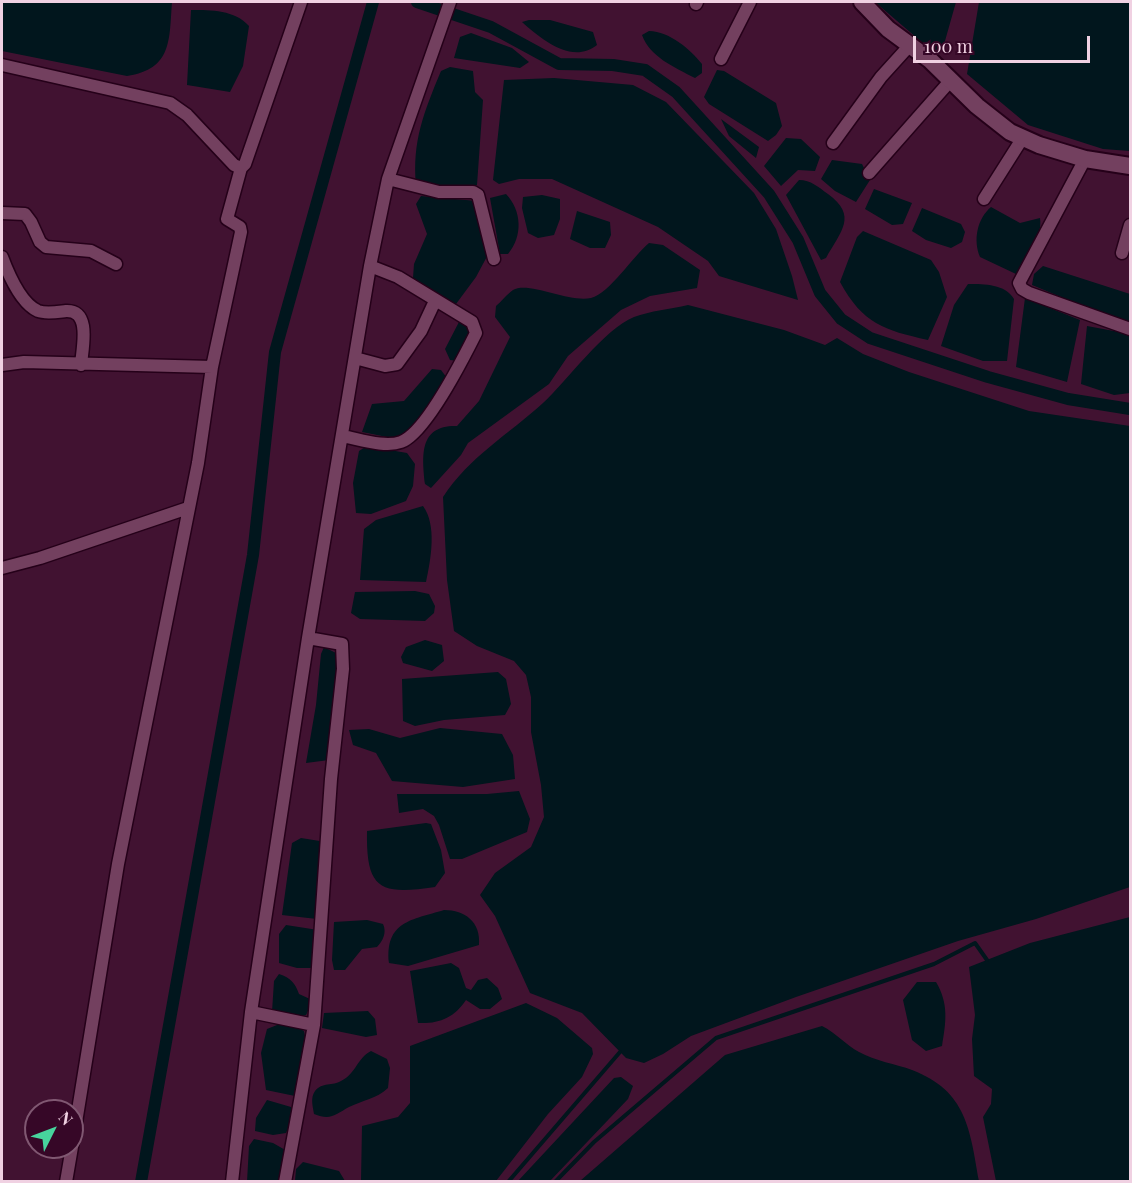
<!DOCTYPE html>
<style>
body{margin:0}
#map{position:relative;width:1132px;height:1183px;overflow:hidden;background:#411231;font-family:"Playfair Display",serif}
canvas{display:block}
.frame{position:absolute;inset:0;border:3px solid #f0d1e2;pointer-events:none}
.north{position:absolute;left:24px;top:1099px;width:60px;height:60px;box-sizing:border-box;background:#360727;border:2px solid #805872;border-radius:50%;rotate:48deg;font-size:16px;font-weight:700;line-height:24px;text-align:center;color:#f0d1e2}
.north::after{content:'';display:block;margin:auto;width:21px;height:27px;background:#47d49d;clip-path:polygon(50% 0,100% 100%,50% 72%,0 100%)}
.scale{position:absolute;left:913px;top:36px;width:177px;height:27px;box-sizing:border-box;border:3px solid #f0d1e2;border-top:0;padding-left:8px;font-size:18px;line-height:21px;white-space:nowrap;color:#f0d1e2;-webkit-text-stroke:4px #360727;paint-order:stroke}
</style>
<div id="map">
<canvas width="1132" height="1183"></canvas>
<div class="frame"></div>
<div class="north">N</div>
<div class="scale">100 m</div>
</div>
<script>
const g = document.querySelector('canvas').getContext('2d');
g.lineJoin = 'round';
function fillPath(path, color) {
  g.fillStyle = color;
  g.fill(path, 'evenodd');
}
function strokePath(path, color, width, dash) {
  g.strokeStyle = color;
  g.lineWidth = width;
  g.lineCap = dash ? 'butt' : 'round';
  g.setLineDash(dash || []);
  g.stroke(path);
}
const water = new Path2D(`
 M2,2h170c-3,37 1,67 -45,74l-125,-25z
 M875,2h81l-13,46 -11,3z
 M979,2h151v149l-27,-2 -75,-24 -61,-51z
 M191,10c20,0 44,0 58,16l-6,40 -13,26 -43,-7z
 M529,20h21l43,12 4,13c-25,20 -56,-6 -75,-23z
 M649,31c21,1 40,17 53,33v9l-7,5c-21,-11 -45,-21 -53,-43z
 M471,33l41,15 17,14 -9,6 -66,-10 6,-21z
 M450,67l23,4 2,21 8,8 -6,85 -33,7 -28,-7c-4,-44 8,-73 25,-114z
 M717,70l7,1 52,32 6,23 -6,9 -8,6 -59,-37 -5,-7z
 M554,78l79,7 33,17 88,91 22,36 16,47 6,24 -79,-24 -11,-15 -50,-34 -106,-48h-33l-20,5 -6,-4 11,-100z
 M721,119l38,28 -3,11 -27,-22z
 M786,138l15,1 19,18 -5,14 -17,-1 -17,16 -17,-20z
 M832,160l30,4 8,16 -14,22 -21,-11 -14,-12z
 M799,180c12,0 19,7 29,14 30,22 13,37 -2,64l-5,2 -35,-65z
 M874,189l38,14 -9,21 -11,1 -27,-16z
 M506,194c16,17 17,42 2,60h-8l-10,-56z
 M542,195l18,4v20l-6,16 -16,3 -10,-5 -6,-25 1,-11z
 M421,196l56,5 14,48 -15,28 -20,27 -14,-2 -29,-24 1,-14 13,-30 -11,-30z
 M991,207l29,16 20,-5c3,19 -13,41 -24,56l-36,-17c-7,-17 -3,-38 11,-50z
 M922,208l39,16 4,8 -3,10 -11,6 -25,-8 -14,-9z
 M577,211l33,11 1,13 -6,13h-15l-20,-9z
 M863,231l68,29 8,12 8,25 -19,43c-44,-10 -65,-16 -88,-58l17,-45z
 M649,243l14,2 37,25 -3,18 -47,8 -29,14 -53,46 -19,28 -81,59 -7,12 -30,33 -6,-4c-3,-29 -6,-59 32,-58l22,-25 31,-64 -15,-20 1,-11c5,-4 11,-12 17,-16 16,-9 56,13 78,8 19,-5 42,-42 58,-55z
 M1043,266l87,28v28l-4,2 -94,-39 2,-11z
 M968,284c17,0 37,0 46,15l-7,62h-24l-42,-15 13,-41z
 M1025,298l55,22 -13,62 -51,-15z
 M688,305l96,25 41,15 12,-7 26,16 46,18 120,39 101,15v461l-94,32 -78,22 -162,56 -105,39 -28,18 -19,9 -18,-5 -44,-45 -52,-20 -35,-77 -15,-21 15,-22 36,-26 13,-30 -3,-32 -10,-53v-35l-5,-22 -12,-14 -37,-15 -23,-15 -7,-51 -4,-83c26,-40 66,-63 100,-94 25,-23 61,-74 91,-86 16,-6 37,-8 54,-12z
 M460,320l14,6 -16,35 -8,-1 -5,-11z
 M1087,326l43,8v59l-16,2 -33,-11z
 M432,369l9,1 6,8 -38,58 -17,2 -30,-6 10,-28 32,-3z
 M367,446l40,7 8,11 -2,22 -7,15 -35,13 -15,-1 -3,-30 6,-32z
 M423,506c14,19 8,53 3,76l-66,-2 4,-51 12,-9z
 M415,591l14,3 6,12 -1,7 -9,8 -65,-2 -9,-6 4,-21z
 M425,640l17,5 2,16 -12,10 -29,-8 -2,-6 5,-10z
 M324,647l14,7 -9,106 -23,3 10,-58 5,-51z
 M498,672l8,7 5,25 -6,11 -61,5 -29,6 -12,-5 -1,-42z
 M440,728l62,6 11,21 2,24 -52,8 -71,-6 -16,-28 -23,-8 -4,-15 20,-1 31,9z
 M519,791l11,28 -3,13 -65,27h-12l-11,-34 -5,-9 -11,-7 -24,4 -2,-19h90z
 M426,823l5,1 10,26 4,23 -10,14c-55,8 -69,3 -68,-56z
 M301,838l25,4 -9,77 -35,-4 10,-72z
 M444,910c21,0 37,12 35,35l-71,21 -19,-3c-4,-42 23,-43 55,-53z
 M1130,917v264h-134l-13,-64 8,-13 1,-15 -18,-13 -2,-37 3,-24 -6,-48 61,-24z
 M367,920l16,4c4,8 0,17 -6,23l-15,2 -17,21h-11l-2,-10 2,-38z
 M286,925l32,5 -4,38h-17l-18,-5v-29z
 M451,963l8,5 7,20 5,2 7,-10 9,-2 11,10 4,11 -12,10h-10l-14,-9c-12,18 -27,24 -48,23l-8,-52z
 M279,974c12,4 16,9 20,20l11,5 2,4 -6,12 -10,3 -24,-6 2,-31z
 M917,982h19c13,22 10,40 6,64l-16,5 -14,-11 -9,-40z
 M526,1003l31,15 35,30 1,6 -11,23 -34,37 -52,67h-135l1,-55 36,-9 12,-14v-57z
 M368,1011l7,8 2,16 -11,2 -44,-9 2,-15z
 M277,1025h15l12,6 2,10 -11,55 -29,-6 -5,-37 6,-24z
 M822,1026c14,7 24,19 37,26 16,9 37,12 53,18 55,21 58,60 67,111h-399l145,-126z
 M371,1051l16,8 3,9 -2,20c-12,11 -25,12 -39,19 -13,7 -18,14 -35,7 -1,-7 -4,-16 1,-23 7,-9 18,-5 26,-10 15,-7 16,-23 30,-30z
 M621,1077l12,9 -5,13 -78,82h-32l96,-103z
 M267,1100l24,7 3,10 -8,16 -13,2 -18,-4 1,-13z
 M254,1139l19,4 14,8 -7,30 -33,1 2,-36z
 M303,1162l36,9 6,10h-50l1,-12z`);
const stream = new Path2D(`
 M508,1182l112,-130
 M555,1182l39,-40 122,-104 218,-74 41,-21 12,17`);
const canal = new Path2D(`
 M417,2l74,25 68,37 54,1 32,5 31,22 93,102 29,46 22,53 21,26 29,19 118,39 80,22 62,10
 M141,1182l112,-627 22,-203 98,-350`);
const street = new Path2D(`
 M696,4l1,-2
 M721,59l29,-57
 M2,65l168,38 17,12 47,50 7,3 4,-4 56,-162
 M833,143l48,-66 29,-32
 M1085,159l-66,124 3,6 7,4 101,36
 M869,173l82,-93
 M388,179l51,13h34l5,3 16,64
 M984,199l38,-60
 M2,213l23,1 6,8 9,20 6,5 45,4 25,13
 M1122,253l8,-28
 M2,257c6,16 18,46 36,54 8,3 19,1 28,0 26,-1 16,38 15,54
 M355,358l30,8 12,-2 24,-33 14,-30
 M2,365l22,-3 188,5
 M342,436c17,3 43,12 59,6 25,-9 63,-85 75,-109l-4,-11 -74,-45 -28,-11
 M2,568l38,-10 148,-50
 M251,1012l63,13
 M72,1147l46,-283 80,-401 14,-96 29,-135 -1,-5 -13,-8 14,-51
 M66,1182l6,-35
 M232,1182l19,-170 57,-374 62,-372 18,-87 62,-177
 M285,1182l29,-157 17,-246 12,-110 -1,-25 -34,-6`);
const secondary = new Path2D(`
 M862,2l26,27 42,31 47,46 33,26 29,13 46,14 45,7`);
fillPath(water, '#01161d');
strokePath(stream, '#01161d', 4);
strokePath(canal, '#01161d', 12);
strokePath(street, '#250019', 15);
strokePath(secondary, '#250019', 20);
strokePath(street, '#73405f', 12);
strokePath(secondary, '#73405f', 16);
</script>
